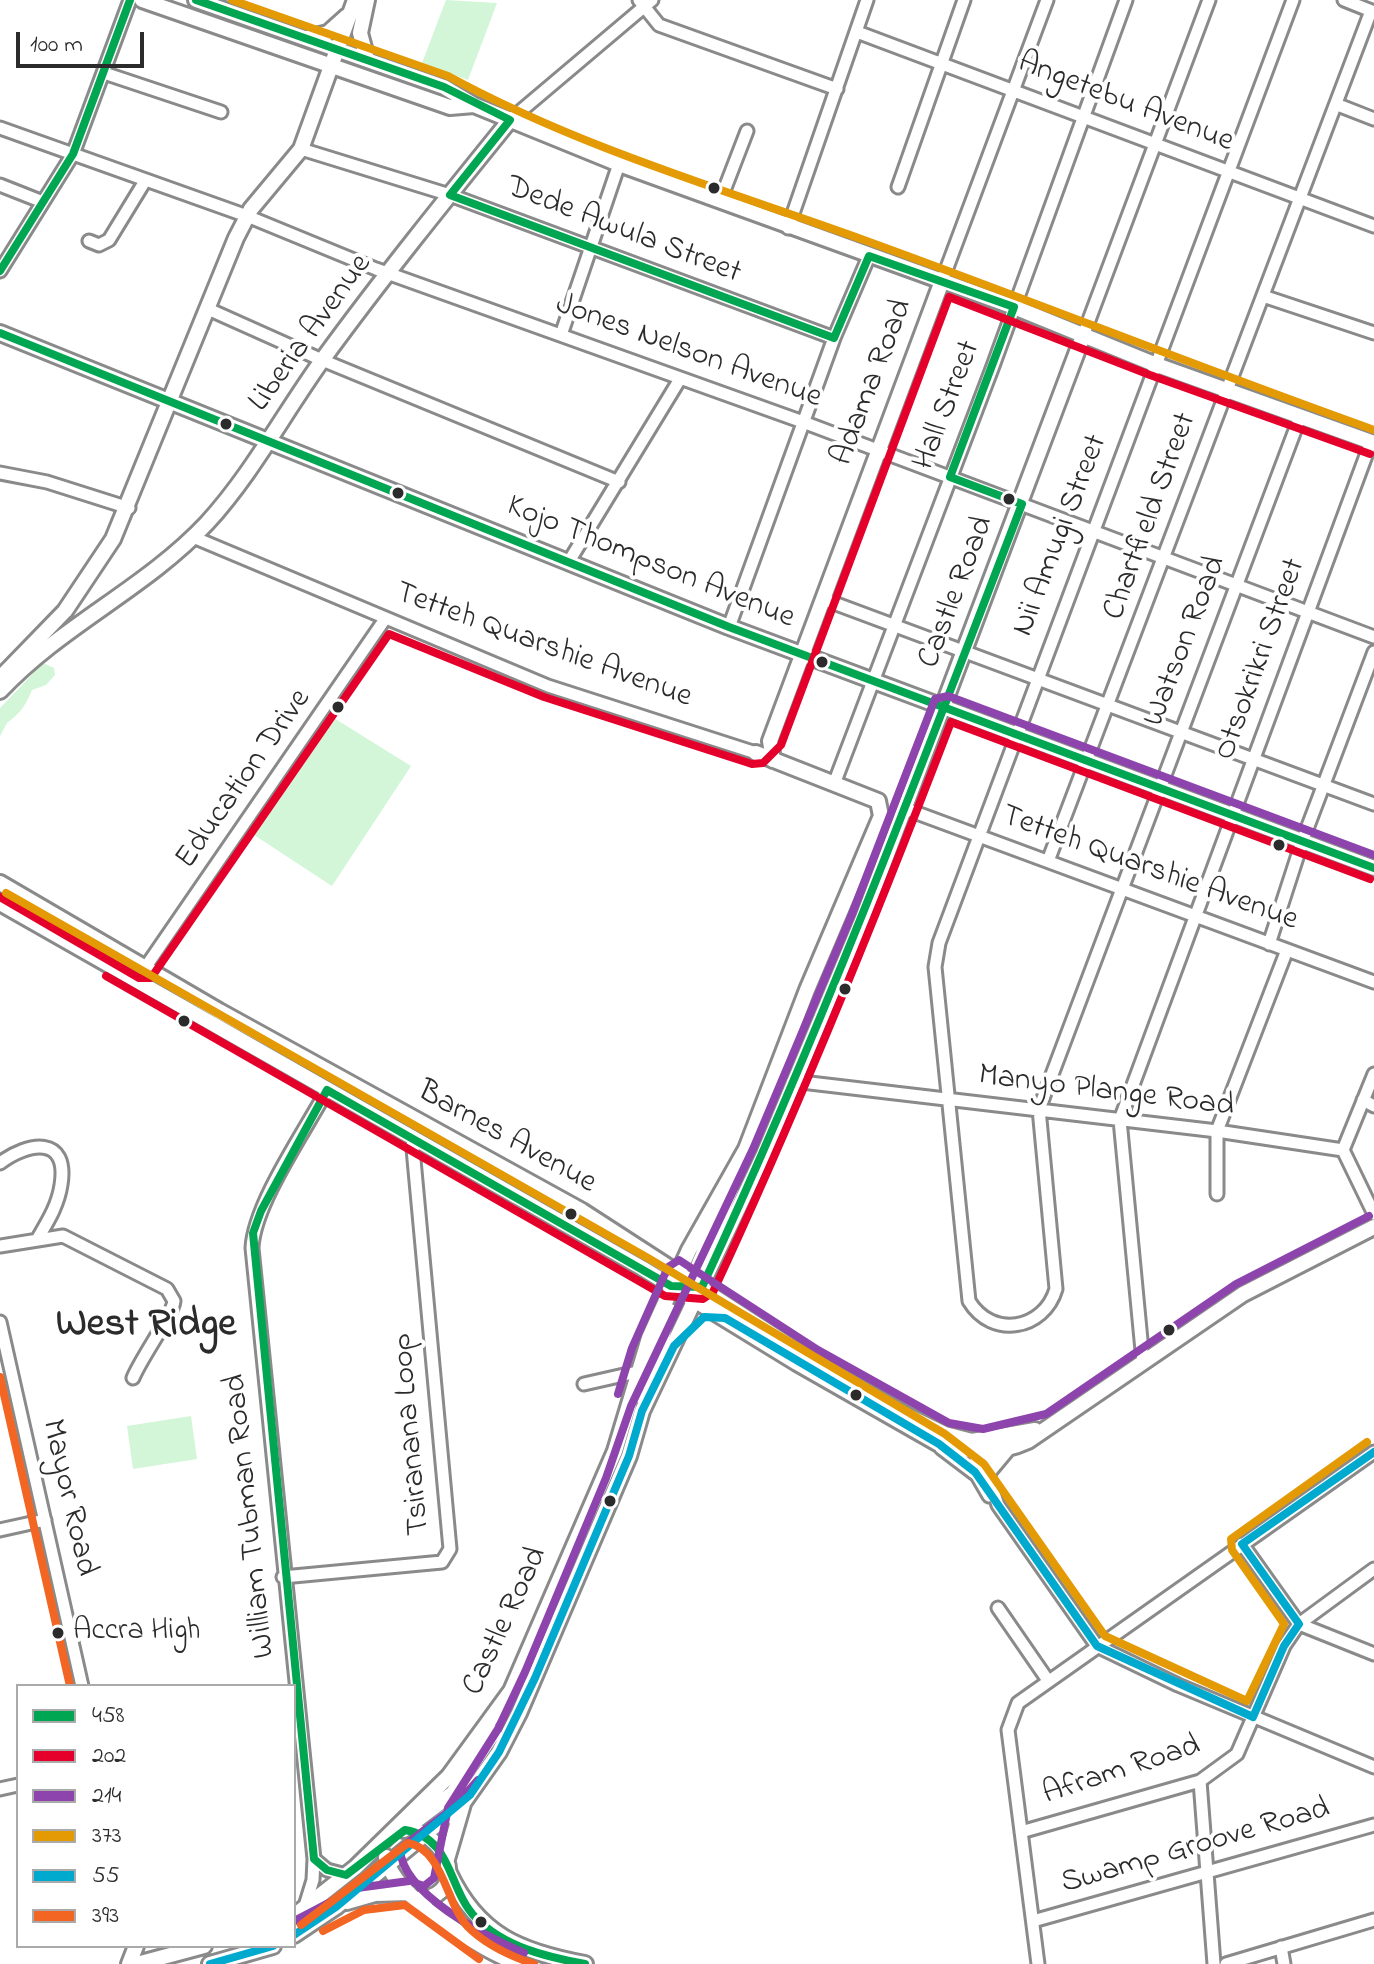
<!DOCTYPE html>
<style>
body{margin:0}
#map{position:relative;width:1374px;height:1964px;overflow:hidden;background:#fff;font-family:"Indie Flower",sans-serif}
canvas{display:block}
.legend{position:absolute;left:16px;top:1684px;width:280px;height:264px;box-sizing:border-box;background:#fff;border:2px solid #aaa;margin:0;padding:10px 14px;list-style:none;font-size:24px;color:#2b2b2b}
.legend li{display:flex;align-items:center;gap:16px;height:40px}
.legend b{width:40px;border:2px solid #aaa}
.scale{position:absolute;left:16px;top:32px;width:128px;height:36px;box-sizing:border-box;border:4px solid #2b2b2b;border-top:0;padding-left:10px;font-size:24px;line-height:28px;white-space:nowrap;color:#2b2b2b;-webkit-text-stroke:6px #fff;paint-order:stroke}
</style>
<div id="map">
<canvas width="1374" height="1964"></canvas>
<ul class="legend">
<li><b style="height:10px;background:#00a651"></b>458</li>
<li><b style="height:10px;background:#e4002b"></b>202</li>
<li><b style="height:10px;background:#8e44ad"></b>214</li>
<li><b style="height:10px;background:#e39a04"></b>373</li>
<li><b style="height:10px;background:#00a9ce"></b>55</li>
<li><b style="height:10px;background:#f26522"></b>393</li>
</ul>
<div class="scale">100 m</div>
</div>
<script>
const g = document.querySelector('canvas').getContext('2d');
g.lineJoin = 'round';
function fillPath(path, color) {
  g.fillStyle = color;
  g.fill(path, 'evenodd');
}
function strokePath(path, color, width, dash) {
  g.strokeStyle = color;
  g.lineWidth = width;
  g.lineCap = dash ? 'butt' : 'round';
  g.setLineDash(dash || []);
  g.stroke(path);
}
function label(font, color, halo, rows, align = 'center') {
  g.font = font + ' "Indie Flower",sans-serif';
  g.lineWidth = 8;
  g.setLineDash([]);
  g.textBaseline = 'middle';
  g.strokeStyle = halo;
  g.fillStyle = color;
  for (const [text, x, y, turn = 0] of rows) {
    g.save();
    g.translate(x, y);
    g.rotate((+turn || 0) * Math.PI / 180);
    g.textAlign = isNaN(turn) ? turn : align;
    if (halo) g.strokeText(text, 0, 0);
    g.fillText(text, 0, 0);
    g.restore();
  }
}
const green = new Path2D(`
 M446,0l51,3 -29,77 -46,-17z
 M43,663l11,5 1,7 -9,10 -14,5c-7,17 -12,23 -25,33l-7,13v-28z
 M329,715l82,51 -79,120 -81,-53z
 M191,1416l6,43 -64,10 -6,-43z`);
const minor = new Path2D(`
 M639,0l20,25 178,64
 M1293,0l-354,943 -4,24 34,334c23,38 75,29 87,-12l-17,-180 261,-692
 M1344,0l30,12
 M857,32l517,194
 M104,73l117,39
 M1338,105l36,14
 M510,120l142,-120
 M0,128l247,88 129,53 427,153 571,215
 M301,149l149,46 384,143
 M0,185l43,17
 M898,187l66,-187
 M720,201l27,-70
 M788,228l79,-228
 M89,241l10,4 10,-5 36,-59
 M0,271l73,-117 57,-154
 M942,281l105,-281
 M1263,296l111,37
 M208,309l114,51 297,122
 M561,335l58,-171
 M1083,336l126,-336
 M0,473l47,9 82,26
 M193,537l355,149 208,67
 M568,563l112,-184
 M823,599l551,205
 M729,627l105,-289 35,-82
 M834,784l159,-418 133,-366
 M906,809l468,173
 M1048,861l323,-850
 M1269,944l33,-102 72,-190
 M145,968l240,-349
 M793,1081l424,50 126,19
 M1363,1100l11,6
 M1343,1150l31,-76
 M1343,1150l31,64
 M0,1163c28,-21 69,-28 61,22 -3,20 -13,36 -23,53
 M1217,1194v-63l70,-181
 M0,1246l63,-10 104,53 7,12c-1,13 -33,57 -41,77
 M0,1322l82,364
 M1143,1361l-23,-241 251,-678
 M584,1384l53,-12
 M977,1445l-2,27 14,24
 M984,1446l3,27 11,32 99,141 81,39 196,82
 M0,1530l45,-10
 M1242,1544l57,80 75,30
 M283,1577l159,-15 8,-13 -38,-411
 M998,1608l49,71
 M1200,1781l14,183
 M0,1789l18,-4
 M1021,1832l179,-51 37,-27 47,-108 15,-22 75,-55
 M314,1859l13,11 19,5
 M305,1906l8,-26 1,-21 -62,-611c2,-44 53,-117 75,-158
 M1033,1921l341,-96
 M1281,1947l3,17
 M1038,1964l-30,-234 10,-27 356,-251
 M1226,1964l148,-44`);
const major = new Path2D(`
 M142,0l308,107 24,-2
 M196,0l248,87 30,18 145,59 395,143 140,57 220,79
 M367,0l-7,33 7,26
 M307,38l21,-5 19,-17
 M0,333l729,294 645,241
 M0,678l65,-67 48,-72 123,-301 15,-29 50,-60 54,-149
 M0,691c62,-66 145,-102 207,-168 45,-49 77,-110 116,-164 59,-81 123,-160 187,-239
 M773,760l-3,-19 172,-460
 M0,883l219,128 363,200 230,149 96,56 37,18 27,7 63,-11
 M0,903l642,365 155,95 142,81c30,8 59,11 89,-3l215,-147 131,-67
 M694,1288l4,-22 33,-77
 M643,1398l27,-87
 M942,1447l33,25
 M987,1473l20,-24
 M404,1830l49,-37 41,-61
 M386,1857c5,39 98,94 133,107
 M447,1859l16,-55
 M449,1873c29,62 71,79 136,91
 M417,1899c46,-1 37,-52 2,-67
 M347,1902l28,-8 34,-1
 M294,1916l62,-49 93,-91 62,-85 104,-240 34,-113 40,-88 57,-101 61,-159 74,-174 -3,-15 -122,-48
 M294,1935l42,-28 127,-104 36,-51 20,-39 110,-257 13,-45 122,-257 99,-236 220,-582
 M129,1964l7,-18
 M137,1964l67,-18
 M210,1964l63,-18`);
const bus1 = new Path2D(`
 M196,0l248,87 66,33 -60,75 384,143 35,-82 145,51 -64,170 72,27c-101,264 -201,527 -320,783l-31,-1 -344,-196 -66,121 -8,22 61,626 13,11 19,5 59,-45c48,8 42,58 71,88 28,29 71,39 109,46
 M0,271l73,-117 57,-154
 M0,333l729,294 645,241`);
const bus2 = new Path2D(`
 M0,897l139,81h12l238,-344 155,63 208,67 11,-1 18,-18 168,-448 201,78 220,79
 M106,976l559,320 38,3 10,-7c87,-187 164,-377 238,-570l419,157`);
const bus3 = new Path2D(`
 M618,1394l14,-46 36,-81 11,-7 139,90 131,73 34,6 63,-15 190,-130 133,-68
 M478,1780l-25,28 -53,41c2,45 87,88 124,104
 M415,1883l9,3 10,-8 14,-70 50,-79 27,-57 81,-194 25,-72 122,-257 99,-235 83,-215 13,-3 426,159
 M294,1921l63,-33 52,-7`);
const bus4 = new Path2D(`
 M232,0l216,76c130,71 277,114 416,164 171,62 339,129 510,190
 M6,893l642,365 297,176 39,30 121,172 142,65 37,-77 -52,-74 -1,-11 136,-97`);
const bus5 = new Path2D(`
 M294,1935l42,-28 134,-112 29,-43 36,-74 94,-222 13,-45 32,-65 30,-29 21,1 214,126 36,28 122,174 156,71 31,-71 15,-22 -57,-80 132,-92
 M210,1964l63,-18`);
const bus6 = new Path2D(`
 M0,1377l70,309
 M301,1925l107,-82c35,6 38,61 60,84 18,18 42,29 66,37
 M323,1931l41,-21 41,-5 74,54`);
const markers = [
 [714,188,7,"#2b2b2b"],
 [226,424,7,"#2b2b2b"],
 [398,493,7,"#2b2b2b"],
 [1009,499,7,"#2b2b2b"],
 [822,662,7,"#2b2b2b"],
 [338,707,7,"#2b2b2b"],
 [1279,845,7,"#2b2b2b"],
 [845,989,7,"#2b2b2b"],
 [184,1021,7,"#2b2b2b"],
 [571,1214,7,"#2b2b2b"],
 [1169,1330,7,"#2b2b2b"],
 [856,1395,7,"#2b2b2b"],
 [610,1501,7,"#2b2b2b"],
 [58,1633,7,"#2b2b2b"],
 [481,1922,7,"#2b2b2b"]
];
const busNames = [
 ["Accra High",73,1633]
];
const streetNames = [
 ["Angetebu Avenue",1125,104,21],
 ["Dede Awula Street",623,232,21],
 ["Liberia Avenue",312,334,-54],
 ["Jones Nelson Avenue",688,353,20],
 ["Adama Road",874,383,-69],
 ["Hall Street",949,406,-69],
 ["Chartfield Street",1152,517,-70],
 ["Nii Amugi Street",1062,536,-69],
 ["Kojo Thompson Avenue",650,564,22],
 ["Castle Road",958,593,-69],
 ["Watson Road",1187,642,-69],
 ["Tetteh Quarshie Avenue",543,647,20],
 ["Otsokrikri Street",1262,660,-70],
 ["Education Drive",245,780,-55],
 ["Tetteh Quarshie Avenue",1149,870,20],
 ["Manyo Plange Road",1106,1093,7],
 ["Barnes Avenue",506,1139,29],
 ["Tsiranana Loop",413,1434,-95],
 ["Mayor Road",67,1498,77],
 ["William Tubman Road",252,1516,-96],
 ["Castle Road",507,1622,-65],
 ["Afram Road",1122,1772,-18],
 ["Swamp Groove Road",1196,1848,-16]
];
const districtNames = [
 ["West Ridge",146,1327]
];
fillPath(green, '#d2f6d7');
strokePath(minor, '#8a8a8a', 17);
strokePath(major, '#8a8a8a', 20);
strokePath(minor, '#fff', 11);
strokePath(major, '#fff', 14);
strokePath(bus1, '#00a651', 8);
strokePath(bus2, '#e4002b', 8);
strokePath(bus3, '#8e44ad', 8);
strokePath(bus4, '#e39a04', 8);
strokePath(bus5, '#00a9ce', 8);
strokePath(bus6, '#f26522', 8);
for (const [x, y, r, color] of markers) {
  const dot = new Path2D();
  dot.arc(x, y, r, 0, 2 * Math.PI);
  g.fillStyle = color;
  g.fill(dot);
  strokePath(dot, '#fff', 3);
}
label('30px', '#2b2b2b', '#fff', busNames, 'left');
label('32px', '#2b2b2b', '#fff', streetNames);
label('bold 40px', '#2b2b2b', '#fff', districtNames);
</script>
